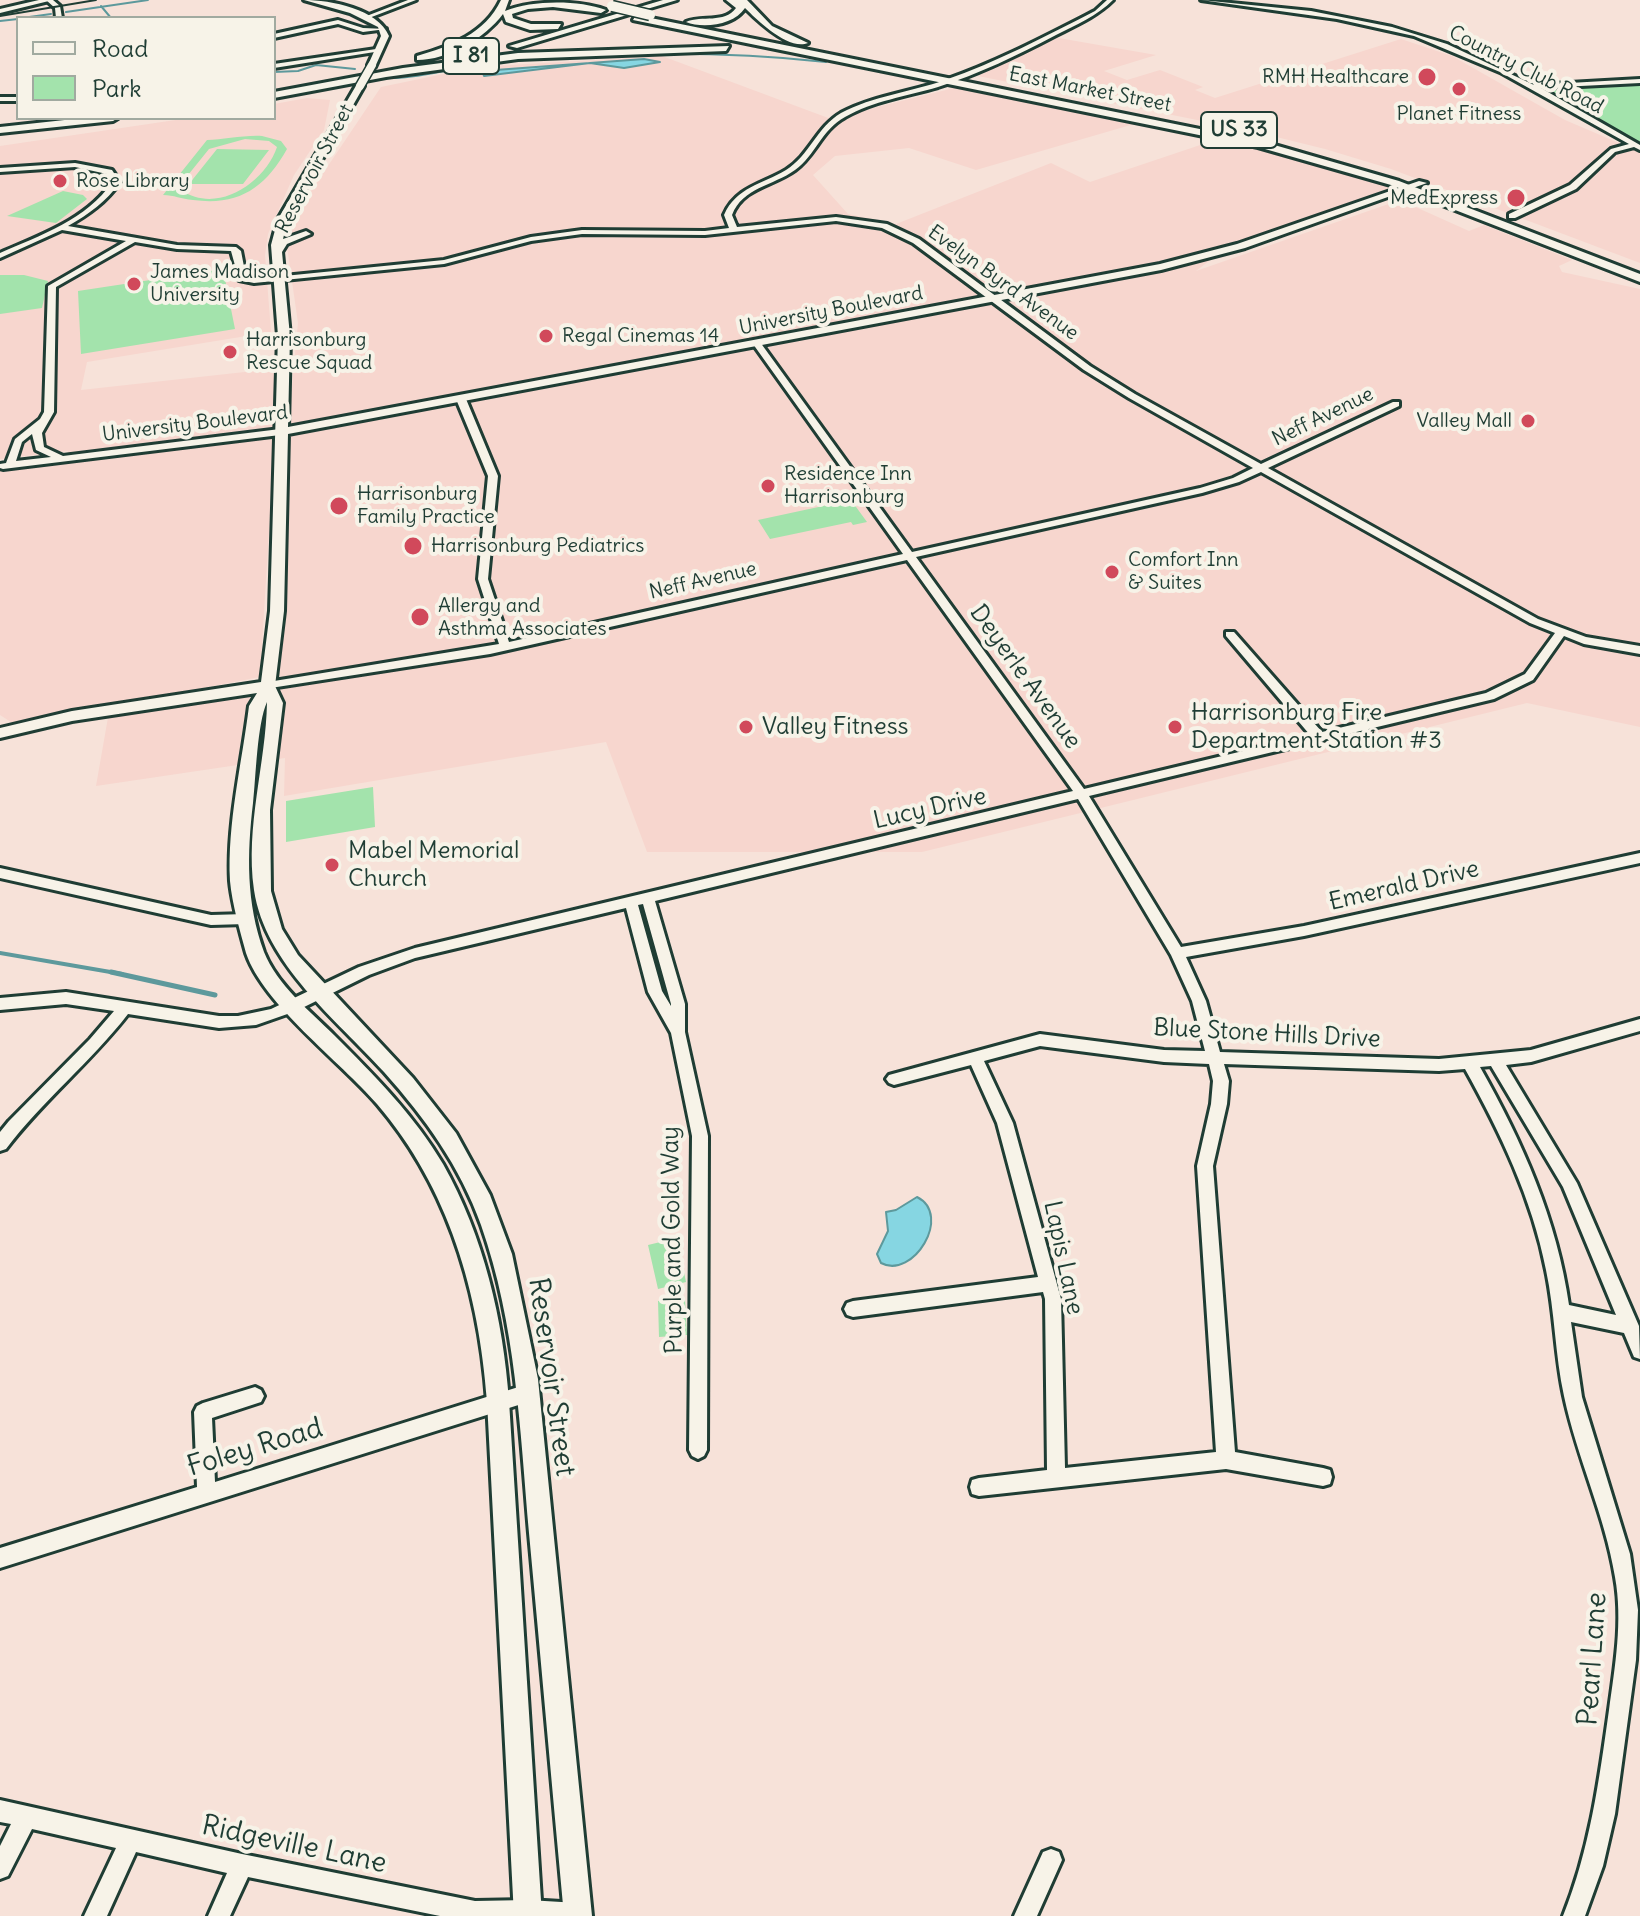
<!DOCTYPE html>
<style>
body{margin:0}
#map{position:relative;width:1640px;height:1916px;overflow:hidden;background:#f7e2d9;font-family:Delius,sans-serif}
canvas{display:block}
.legend{position:absolute;left:16px;top:16px;width:260px;height:104px;box-sizing:border-box;background:#f7f3e8;border:2px solid #a1aaa0;margin:0;padding:10px 14px;list-style:none;font-size:24px;color:#1f3d34}
.legend li{display:flex;align-items:center;gap:16px;height:40px}
.legend b{width:40px;border:2px solid #a1aaa0}
</style>
<div id="map">
<canvas width="1640" height="1916"></canvas>
<ul class="legend">
<li><b style="height:10px;background:#f7f3e8"></b>Road</li>
<li><b style="height:22px;background:#a3e3ac"></b>Park</li>
</ul>
</div>
<script>
const g = document.querySelector('canvas').getContext('2d');
g.lineJoin = 'round';
function fillPath(path, color) {
  g.fillStyle = color;
  g.fill(path, 'evenodd');
}
function strokePath(path, color, width, dash) {
  g.strokeStyle = color;
  g.lineWidth = width;
  g.lineCap = dash ? 'butt' : 'round';
  g.setLineDash(dash || []);
  g.stroke(path);
}
function label(font, color, halo, rows, align = 'center') {
  g.font = font + ' Delius,sans-serif';
  g.lineWidth = 8;
  g.setLineDash([]);
  g.textBaseline = 'middle';
  g.strokeStyle = halo;
  g.fillStyle = color;
  for (const [text, x, y, turn = 0] of rows) {
    g.save();
    g.translate(x, y);
    g.rotate((+turn || 0) * Math.PI / 180);
    g.textAlign = isNaN(turn) ? turn : align;
    if (halo) g.strokeText(text, 0, 0);
    g.fillText(text, 0, 0);
    g.restore();
  }
}
const built = new Path2D(`
 M1053,37l103,18 -52,16 23,9 33,-10 43,17 -8,3 20,8 186,-59 51,17 113,64 75,32v111l-249,-94 -66,-20 -73,-18 -274,-55z
 M662,56l177,66 26,-12 97,-24 179,36 -165,48 -67,-22 -74,8 -22,19 35,39 48,10 155,-61 39,19 134,-45 174,51 -171,59 -31,24 204,-71 69,31 15,-6 88,35 -13,6 3,6 78,17v438l-113,-24 -605,149h-275l-41,-110 -322,54 1,-38 -189,28 14,-80 -96,18 -14,-9v-245l275,-35 -15,242 -72,14 76,-11 34,-357 -12,-83 7,-22 88,-131 96,-20z
 M307,98l23,2 -6,30 -30,45 -26,59 -3,21 6,77 -184,30 -6,28 200,-22 -5,63 -209,26 1,-6 -68,8v-313l189,-28h85v-14z`);
const green = new Path2D(`
 M1640,83v63l-105,-58z
 M262,136l19,5 6,8c-22,39 -48,57 -94,51 -12,-1 -19,-5 -30,-5l44,-55c16,0 36,-5 55,-4zM245,139l24,2 8,6c-12,36 -60,68 -96,43l-1,-5 29,-36z
 M217,149l52,1 -26,34h-54z
 M63,191l20,4 4,4 -31,24 -49,-7z
 M223,269l12,60 -154,25 -3,-63z
 M0,275h24l24,6 -6,27 -42,6z
 M851,500l16,22 -14,3 -2,-3 -81,17 -12,-19z
 M373,787l2,40 -89,15v-41z
 M677,1238l9,44 -28,7 -10,-44z
 M685,1299l2,36 -28,2 -1,-36z`);
const water = new Path2D(`
 M644,59l16,3 -36,6 -34,-5 -106,13 -2,-5z
 M917,1197c36,18 -4,83 -36,66l-4,-9 11,-23 -2,-19 10,-2z`);
const streamFar2 = new Path2D(`
 M101,6l10,12
 M66,12l82,-12
 M22,18l29,-4
 M0,21l18,-2
 M274,72l24,-1 18,-6 39,4
 M395,78c33,-1 64,-12 96,-15 111,-11 224,-13 335,-1`);
const streamFar1 = new Path2D(`
 M0,953l122,21`);
const stream = new Path2D(`
 M111,972l104,23`);
const minor = new Path2D(`
 M46,0h7l7,6 2,12h-6l-1,-10z
 M408,0h8l-47,18 -5,-1z
 M1107,0h6c-16,16 -37,25 -57,35 -38,20 -77,39 -118,52 -31,9 -65,14 -93,30 -23,12 -30,39 -50,53 -22,16 -52,17 -63,45l5,12 99,-10 51,7 32,15 171,127 45,28 126,70 132,-62h6v4l-131,62 270,151 48,18 54,9v8l-56,-10 -20,-8 -31,44 -39,19 -405,97 92,151 123,-21 336,-73v10l-336,73 -118,21 20,44 14,51 219,7 92,-9 109,-31v12l-109,31 -25,3 71,118 62,143 1,33 -6,-2 -10,-24 -53,-11 11,75 48,157 8,56 -2,50 -21,154 -12,52 -18,50h-22c27,-67 36,-135 46,-206 6,-44 14,-89 6,-133 -10,-62 -38,-119 -51,-181 -9,-41 -9,-84 -18,-126 -14,-72 -46,-138 -81,-201l-26,2 -215,-7 5,17 -2,23 -14,62 22,286 88,16 7,2 2,7 -2,7 -7,2 -97,-17 -247,27 -7,-2 -2,-7 2,-7 7,-2 68,-8 -2,-171 -2,-7 -190,25 -6,-2 -3,-6 3,-6 6,-2 185,-24 -41,-154 -26,-58 -77,20 -5,-2 -3,-4 3,-4 151,-41 124,16 41,1 -13,-50 -21,-46 -93,-156 -423,102 30,103v28l23,104 -1,314 -3,6 -6,3 -6,-3 -3,-6 3,-314 -21,-103 -23,-41 -22,-84 -211,50 -46,17 -73,36 -40,14 -37,3 -91,-14c-37,48 -85,86 -122,135l-6,2v-19l9,-11 81,-82 24,-28 -48,-7 -66,6v-12l66,-6 153,24h19l33,-7 88,-42 56,-19 658,-157 -166,-231 -417,94 -226,35 -2,-3 6,-4 231,-38 -21,-65 10,-103 -32,-77 2,-2 8,2 32,77 -10,103 21,63 394,-88 -150,-210 4,-3 3,1 152,210 288,-64 33,-10 20,-10 -124,-70 -45,-28 -171,-127 -31,-15 -46,-7 -131,14 -123,-1 -51,7 -87,23 -190,19 -15,-3 -8,-29 -54,-2 -42,-7 -79,45 -2,125 -12,21 2,14 19,9 217,-27 5,3 -5,3 -277,34 -3,-1v-4l6,-1 9,-24 25,-20 4,-7 4,-126 78,-45 -64,-11 -62,28v-5c39,-17 88,-34 112,-71l-5,-8 -32,-7 -75,5v-4l75,-5 37,7 8,12c-14,20 -31,32 -52,44l109,19 59,2 5,4 5,26 8,2 190,-19 87,-23 51,-7 123,1 24,-3 -5,-13c12,-28 39,-31 62,-45 23,-14 31,-43 55,-57 32,-17 70,-21 104,-33 52,-18 101,-44 150,-69zM32,434l4,16 15,7 -35,4 6,-19zM1261,472l269,151 25,10 -30,41 -39,19 -164,39 -88,-100h-8v4l84,99 -226,54 -168,-232 286,-64 37,-11zM643,904l28,100v2l-9,-15 -24,-86zM1040,1046l124,16 45,2 4,17 -2,23 -14,62 19,286 -151,16 -4,-169 -48,-176 -29,-62zM1491,1066l72,121 53,128 -47,-10c-12,-85 -47,-164 -89,-238z
 M1201,0l110,11 81,16 55,17 87,41 106,-6v4l-99,5 99,57v5l-6,-3 -19,5 -39,37 -61,29h-6v-4l61,-29 41,-36 18,-5 -129,-72 -86,-36 -77,-17z
 M338,20l25,8 23,1 -23,3 -25,-8 -64,14v-4z
 M383,48l-2,3 -107,17v-4z
 M0,97h18v4h-18z
 M0,868l211,47 35,-1 7,5 -7,5 -35,1 -211,-47z
 M528,1384l6,3 3,6 -3,6 -6,3 -528,166v-20l197,-61 -3,-75 3,-6 6,-3 52,-16 6,3 3,6 -3,6 -49,16 3,64z
 M0,1800l242,54 233,47 53,-1 50,3 8,3 3,8 -1,2h-148l-192,-39 -18,39h-22l19,-43 -91,-21 -29,64h-23l32,-68 -84,-19 -24,47 -8,3v-33l11,-22 -11,-2z
 M1051,1849l8,3 3,8 -25,56h-23l29,-64z`);
const major = new Path2D(`
 M39,0h14l-53,13v-4z
 M304,0c27,0 74,9 85,36l-14,31 -7,-2 13,-29 -3,-9 -28,-14z
 M357,84l7,2 -76,133 -5,20 23,-8 5,3 -24,10 -5,8 8,84 -2,91 872,-163 77,-20 182,-63 8,2 -182,65 -84,22 -873,164 -4,177 -9,75 8,17 -13,107 1,81 11,38 16,26 115,123 43,55 34,62 22,59 26,125 54,537h-28c-12,-128 -23,-255 -35,-383 -9,-103 -13,-209 -48,-308 -21,-59 -56,-107 -97,-153 -48,-53 -119,-108 -130,-182 -9,-64 12,-126 13,-188 -10,22 -11,75 -14,101 -6,51 -7,100 11,149 13,33 46,59 70,83 40,40 80,80 109,129 41,73 60,155 66,237l33,515h-28l-27,-515c-8,-108 -38,-213 -110,-297 -36,-42 -114,-100 -131,-151 -6,-22 -14,-49 -16,-72 -3,-57 12,-118 19,-175l8,-13 -185,28 -72,17v-10l72,-17 189,-29 9,-71 8,-275 -7,-91 7,-26z`);
const highway = new Path2D(`
 M501,0h8l-4,11c28,-11 73,-11 101,-1l-5,3 -48,-6 -25,2 -16,5 1,4 18,6h30l-3,5 -28,1 -24,-8 -3,-8c-19,25 -55,46 -86,46v-4c34,-10 68,-22 84,-56z
 M663,0h14l-160,48 -8,-2z
 M726,0h21l25,26 36,17c-19,8 -50,-22 -63,-35 -11,17 -42,21 -59,14 16,-7 38,2 50,-14z
 M636,15l628,127 135,39 241,93v8l-249,-97 -133,-38 -625,-127z
 M729,46l-3,5 -208,8 -132,18 -112,21v-6l129,-24 115,-15z
 M83,118h35l-5,3 -113,12v-6z`);
const rail = new Path2D(`
 M0,16l96,-16`);
const majorBridge = new Path2D(`
 M360,86l12,-21`);
const highwayBridge = new Path2D(`
 M612,6l38,9`);
const markers = [
 [1427,77,10,"#d1495b"],
 [1459,89,8,"#d1495b"],
 [60,181,8,"#d1495b"],
 [1516,198,10,"#d1495b"],
 [134,284,8,"#d1495b"],
 [546,336,8,"#d1495b"],
 [230,352,8,"#d1495b"],
 [1528,421,8,"#d1495b"],
 [768,486,8,"#d1495b"],
 [339,506,10,"#d1495b"],
 [413,546,10,"#d1495b"],
 [1112,572,8,"#d1495b"],
 [420,617,10,"#d1495b"],
 [746,727,8,"#d1495b"],
 [1175,727,8,"#d1495b"],
 [332,865,8,"#d1495b"]
];
const farStreetnames = [
 ["Country Club Road",1526,70,27],
 ["East Market Street",1090,90,11],
 ["Reservoir Street",315,169,-62],
 ["Evelyn Byrd Avenue",1003,283,36],
 ["University Boulevard",831,311,-11],
 ["Neff Avenue",1323,417,-26],
 ["University Boulevard",195,424,-7],
 ["Neff Avenue",703,581,-13]
];
const farPoinames = [
 ["RMH Healthcare",1409,77,"right"],
 ["Planet Fitness",1459,114,"center"],
 ["Rose Library",76,181],
 ["MedExpress",1498,198,"right"],
 ["James Madison",150,272],
 ["University",150,295],
 ["Regal Cinemas 14",562,336],
 ["Harrisonburg",246,340],
 ["Rescue Squad",246,363],
 ["Valley Mall",1512,421,"right"],
 ["Residence Inn",784,474],
 ["Harrisonburg",784,497],
 ["Harrisonburg",357,494],
 ["Family Practice",357,517],
 ["Harrisonburg Pediatrics",431,546],
 ["Comfort Inn",1128,560],
 ["& Suites",1128,583],
 ["Allergy and",438,606],
 ["Asthma Associates",438,629]
];
const shields = [
 [471,56,56],
 [1239,130,76]
];
const shieldNames = [
 ["I 81",471,56],
 ["US 33",1239,130]
];
const streetNames = [
 ["Deyerle Avenue",1025,677,54],
 ["Lucy Drive",930,809,-13],
 ["Emerald Drive",1404,886,-13],
 ["Blue Stone Hills Drive",1267,1034,3],
 ["Purple and Gold Way",673,1240,-91],
 ["Lapis Lane",1063,1258,78]
];
const poiNames = [
 ["Harrisonburg Fire",1191,713],
 ["Department Station #3",1191,741],
 ["Valley Fitness",762,727],
 ["Mabel Memorial",348,851],
 ["Church",348,879]
];
const nearStreetnames = [
 ["Reservoir Street",551,1377,82],
 ["Foley Road",255,1448,-17],
 ["Pearl Lane",1593,1659,-86],
 ["Ridgeville Lane",294,1845,12]
];
fillPath(built, '#f7d6ce');
fillPath(green, '#a3e3ac');
fillPath(water, '#86d6e2');
strokePath(water, '#5d999c', 2);
strokePath(streamFar2, '#5d999c', 2);
strokePath(streamFar1, '#5d999c', 4);
strokePath(stream, '#5d999c', 5);
strokePath(minor, '#1f3d34', 6);
strokePath(major, '#1f3d34', 6);
strokePath(highway, '#1f3d34', 6);
fillPath(minor, '#f7f3e8');
fillPath(major, '#f7f3e8');
fillPath(highway, '#f7f3e8');
strokePath(rail, '#1f3d34', 2);
strokePath(majorBridge, '#1f3d34', 11, []);
strokePath(highwayBridge, '#1f3d34', 13, []);
strokePath(majorBridge, '#f7f3e8', 8);
strokePath(highwayBridge, '#f7f3e8', 10);
for (const [x, y, r, color] of markers) {
  const dot = new Path2D();
  dot.arc(x, y, r, 0, 2 * Math.PI);
  g.fillStyle = color;
  g.fill(dot);
  strokePath(dot, '#f7f3e8', 3);
}
label('20px', '#1f3d34', '#f7f3e8', farStreetnames);
label('20px', '#1f3d34', '#f7f3e8', farPoinames, 'left');
for (const [x, y, w] of shields) {
  const box = new Path2D();
  box.roundRect(x - w / 2, y - 18, w, 36, 6);
  g.fillStyle = '#f7f3e8';
  g.fill(box);
  strokePath(box, '#1f3d34', 2);
}
label('bold 22px', '#1f3d34', null, shieldNames);
label('24px', '#1f3d34', '#f7f3e8', streetNames);
label('24px', '#1f3d34', '#f7f3e8', poiNames, 'left');
label('28px', '#1f3d34', '#f7f3e8', nearStreetnames);
</script>
